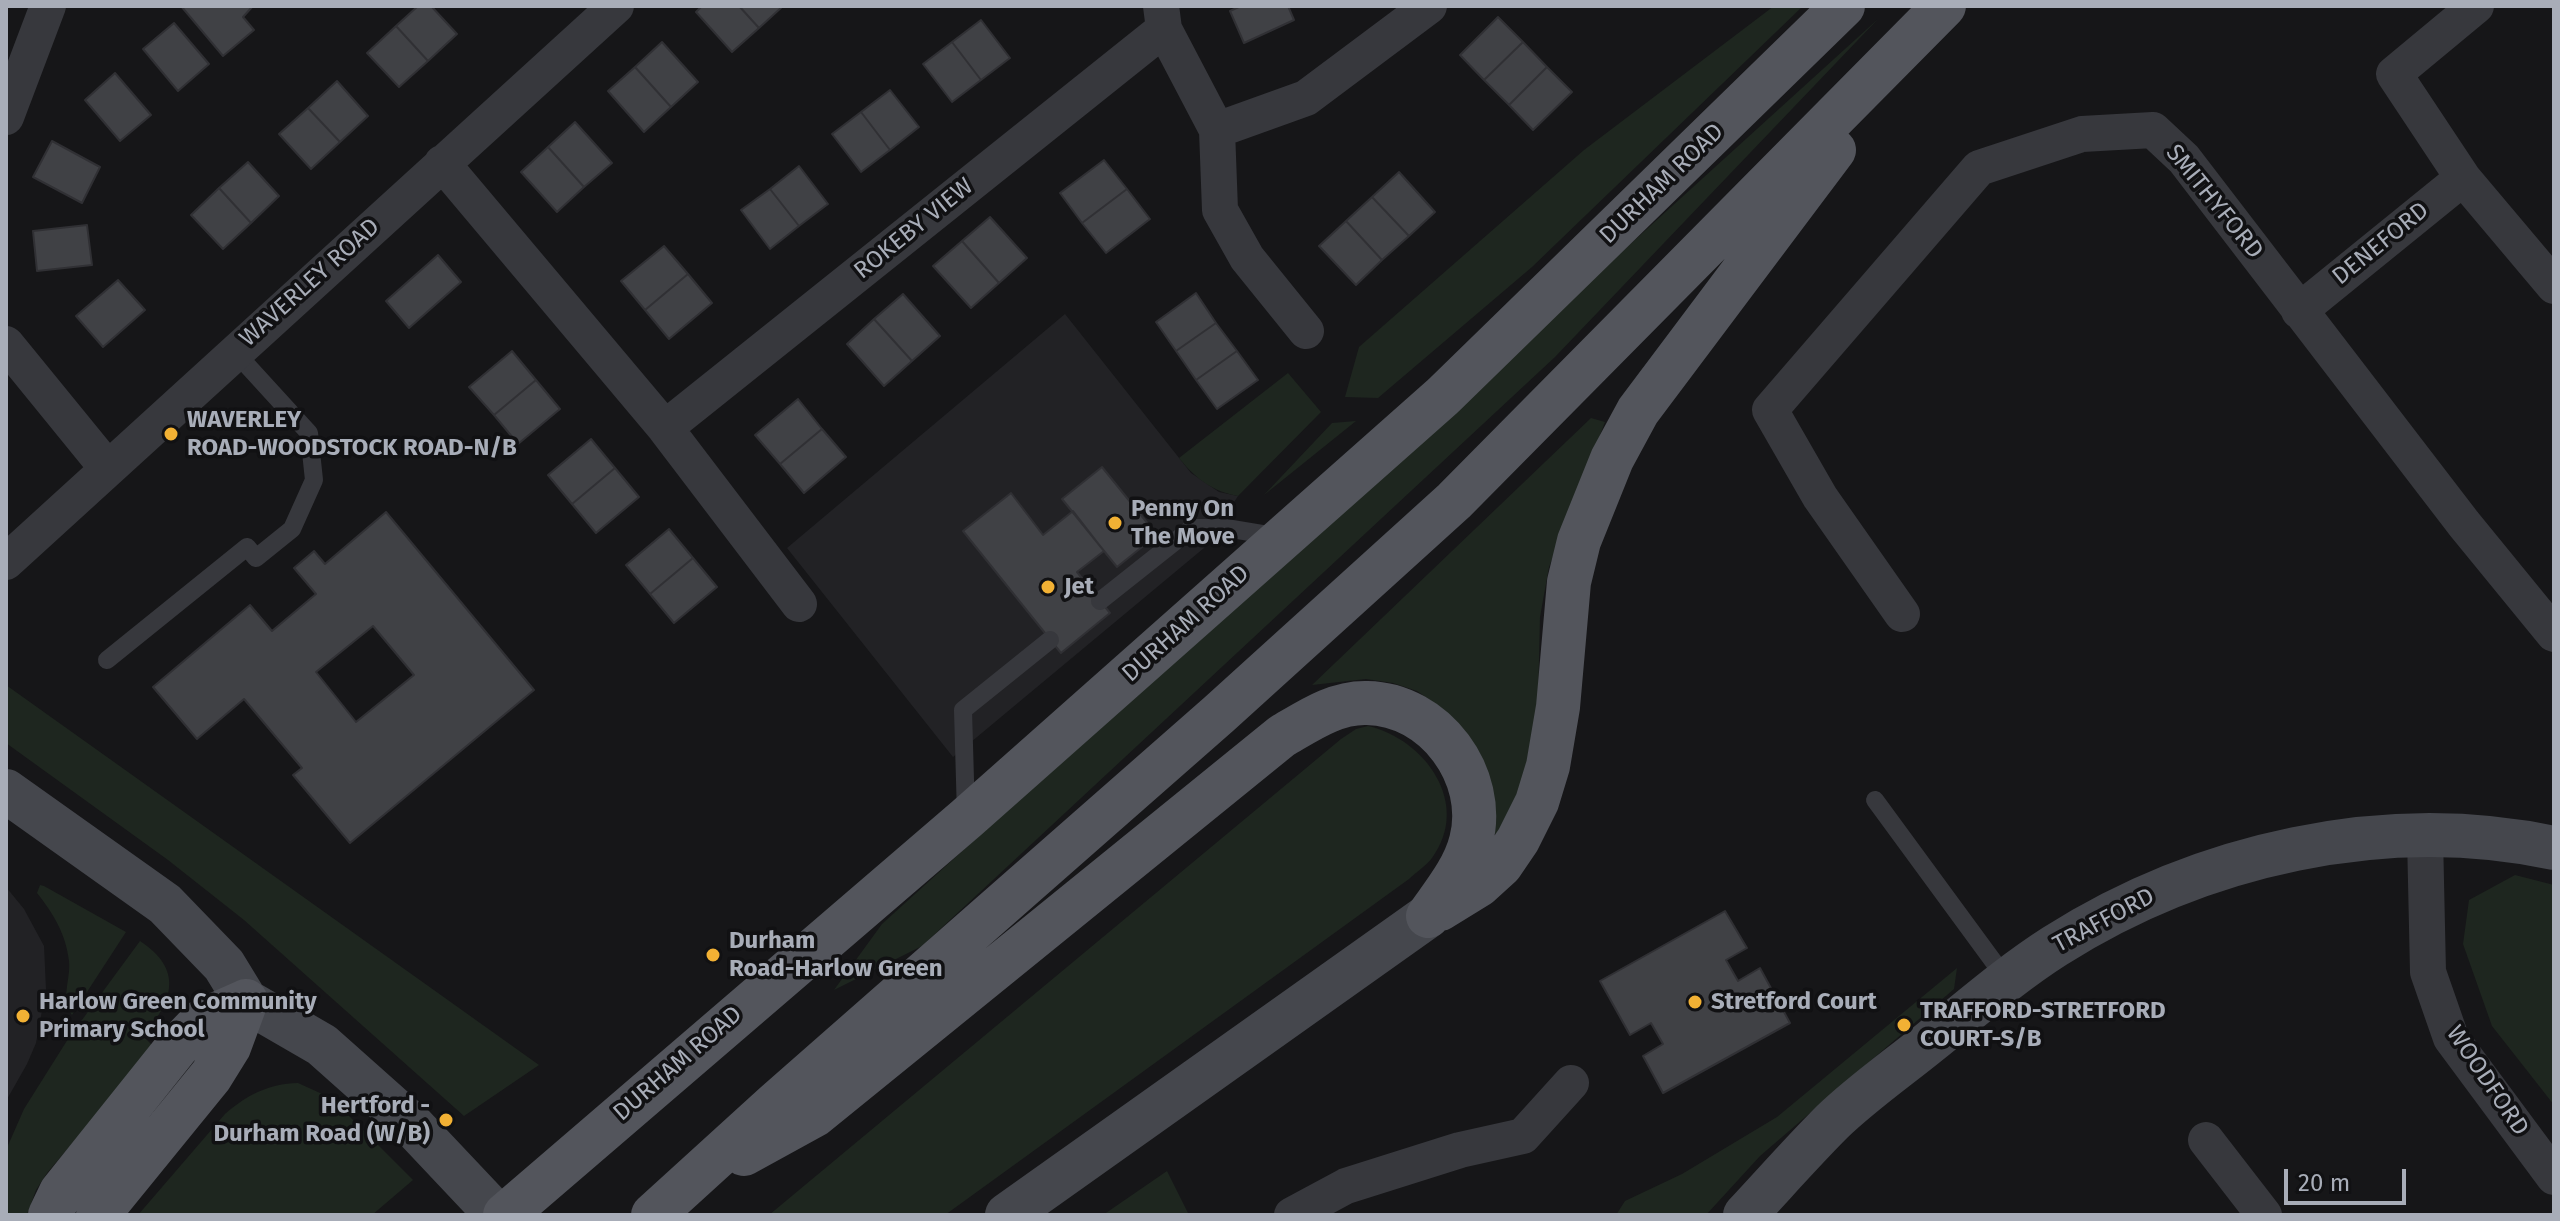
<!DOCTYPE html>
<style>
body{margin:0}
#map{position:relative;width:2560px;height:1221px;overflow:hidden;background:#161618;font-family:"Fira Sans",sans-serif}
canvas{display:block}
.frame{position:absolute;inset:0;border:8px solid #a8adb8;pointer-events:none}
.scale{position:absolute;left:2284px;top:1169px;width:122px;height:36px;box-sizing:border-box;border:4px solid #a8adb8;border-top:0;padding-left:10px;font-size:24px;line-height:28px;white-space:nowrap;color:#a8adb8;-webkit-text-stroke:6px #111113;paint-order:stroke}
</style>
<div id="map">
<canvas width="2560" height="1221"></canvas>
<div class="frame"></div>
<div class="scale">20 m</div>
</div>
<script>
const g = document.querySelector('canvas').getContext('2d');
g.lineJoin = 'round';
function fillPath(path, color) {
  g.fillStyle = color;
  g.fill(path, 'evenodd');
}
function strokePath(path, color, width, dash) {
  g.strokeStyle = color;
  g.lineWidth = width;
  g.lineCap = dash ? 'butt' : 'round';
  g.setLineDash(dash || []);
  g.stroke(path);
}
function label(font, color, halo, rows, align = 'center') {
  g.font = font + ' "Fira Sans",sans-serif';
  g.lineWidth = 7;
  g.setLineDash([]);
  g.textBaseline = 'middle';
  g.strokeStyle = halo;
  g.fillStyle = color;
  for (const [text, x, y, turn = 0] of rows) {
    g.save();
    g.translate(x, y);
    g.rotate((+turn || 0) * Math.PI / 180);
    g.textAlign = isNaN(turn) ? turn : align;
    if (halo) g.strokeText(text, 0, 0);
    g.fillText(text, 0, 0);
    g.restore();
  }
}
const built = new Path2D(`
 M1065,314l126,159 28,19 19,4 -34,52 -251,209 -166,-209z
 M6,887l18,22 20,37 2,43 -10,54 -9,21 -21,37z`);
const green = new Path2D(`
 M1774,6h29l-271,261 -154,131 -33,-1 14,-50 225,-197z
 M1878,19l-323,338 -633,589 -88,44 48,-66z
 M1288,373l33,39 -83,84c-26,-5 -42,-17 -59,-38z
 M1591,418l14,4 -56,145 -9,50 -2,85 -15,80 -24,51 -10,3 -31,-112 -18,-17 -23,-16 -24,-8 -27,-4 -54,6z
 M1356,421l-92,74 68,-72z
 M6,685l533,380 -75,51 -220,-196 -76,-60 -162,-117z
 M1368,726c57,13 104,78 64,132 -6,8 -16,14 -23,21l-464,336h-176l572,-476 15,-10z
 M2515,875l39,10v220l-62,-79 -29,-82 6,-44z
 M40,885l4,1 82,46 -54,83c-12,-15 -1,-36 -3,-54 -3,-27 -16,-48 -32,-68z
 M140,941c44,29 33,60 3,95l11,11 -107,126 -11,17 -9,25h-21v-65l18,-41 44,-70z
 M1957,968l-3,21 -194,167 -54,59h-90l9,-14 57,-27 95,-57z
 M298,1083l33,15 82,82 -41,35h-234l87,-101c22,-19 43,-30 73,-31z
 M1167,1171l22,44h-86z`);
const building = new Path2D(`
 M181,6h72l-10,11 11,13 -31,26z
 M418,6h13l26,28 -29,27 -32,-35z
 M702,6h37l20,22 -27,24 -36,-40z
 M739,6h44l-24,22z
 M1241,6h47l6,14 -50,23 -14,-32z
 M1498,17l25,25 -39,38 -24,-25z
 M981,20l29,38 -29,22 -29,-38z
 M174,23l35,41 -31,27 -35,-42z
 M396,26l32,35 -29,26 -32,-34z
 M662,42l36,40 -27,25 -36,-40z
 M952,42l29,38 -29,22 -29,-38z
 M1523,42l24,25 -38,38 -25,-25z
 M635,67l36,40 -27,25 -36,-41z
 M1547,67l25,25 -39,38 -24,-25z
 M115,73l36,42 -31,26 -35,-41z
 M337,81l31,35 -28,26 -32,-34z
 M890,90l29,37 -29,23 -29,-38z
 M308,108l32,34 -29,27 -32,-35z
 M861,112l29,38 -29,22 -29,-38z
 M575,122l37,41 -28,24 -36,-40z
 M52,141l48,26 -18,36 -49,-26z
 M548,147l36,40 -27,25 -36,-40z
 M1104,160l23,29 -45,34 -22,-30z
 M248,162l31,34 -28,27 -32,-35z
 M799,166l29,38 -29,22 -29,-37z
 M1399,172l36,40 -26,24 -37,-39z
 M219,188l32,35 -28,26 -32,-34z
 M770,189l29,37 -29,23 -29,-39z
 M1127,189l23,30 -44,34 -24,-30z
 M1372,197l37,39 -27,24 -36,-39z
 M990,217l37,41 -28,25 -37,-42z
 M1346,221l36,39 -26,25 -37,-39z
 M87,225l5,40 -55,6 -4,-40z
 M962,241l37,42 -28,25 -38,-42z
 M664,246l24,28 -43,36 -24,-29z
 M438,255l23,27 -52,46 -23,-27z
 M688,274l24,29 -43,36 -24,-29z
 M118,280l27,30 -42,37 -27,-31z
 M1196,293l20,30 -40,28 -20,-29z
 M903,294l37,42 -28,25 -38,-42z
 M874,319l38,42 -28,25 -37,-42z
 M1216,323l21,28 -41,29 -20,-29z
 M512,351l24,29 -42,35 -25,-28z
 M1237,351l21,29 -41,29 -21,-29z
 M536,380l24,29 -42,35 -24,-29z
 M798,399l24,30 -42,35 -25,-29z
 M822,429l24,28 -42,36 -24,-29z
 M591,439l24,29 -43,36 -24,-29z
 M1102,467l55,68 -40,32 -55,-68z
 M615,468l24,29 -43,36 -24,-29z
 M1011,493l32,42 30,-24 31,40 -27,21 33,41 -49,40 -98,-122z
 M386,512l148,178 -184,153 -57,-68 9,-7 -58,-69 -47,40 -44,-52 97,-82 22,26 44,-37 -22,-26 20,-17 11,13zM373,626l41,49 -58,47 -40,-50z
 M669,529l24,29 -43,36 -24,-29z
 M693,558l24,29 -43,36 -24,-29z
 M1725,911l22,37 -21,12 12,21 22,-13 30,55 -127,70 -20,-37 20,-12 -12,-21 -21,12 -30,-54z`);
const lane = new Path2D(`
 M1100,601l92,-73h34l54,9
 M107,660l140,-113 9,11 36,-29 22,-49 -5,-47 -74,-81
 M1875,800l132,180
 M966,815l-3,-105 87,-70`);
const street = new Path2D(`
 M2476,6l-82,68 69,104 91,108
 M1164,29l53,101 3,80 27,48 59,73
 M6,117l42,-111
 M1217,130l89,-32 123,-92
 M442,163l223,265 134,176
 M2299,311l164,-133
 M6,344l102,125
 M665,428l499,-399 -3,-23
 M6,562l610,-556
 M1902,614l-82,-117 -50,-87 209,-242 103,-34 71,-4 31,29 280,365 90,110
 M2425,836l3,136 23,66 103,139
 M2206,1140l58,75
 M1292,1215l54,-29 114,-36 63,-14 48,-53`);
const secondary = new Path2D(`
 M6,791l159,113 59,61 22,36 76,44 91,81 84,89
 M1007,1215l421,-299
 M1745,1215c29,-31 57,-63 87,-93 30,-29 66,-54 98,-80 41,-33 81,-68 125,-96 145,-92 330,-134 499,-98`);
const primary = new Path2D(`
 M1440,909l39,-24 22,-20 17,-25 19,-38 11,-36 10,-59 11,-125 10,-41 33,-82 26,-48 196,-261
 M744,1154l71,-39 467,-379c26,-15 53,-34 85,-33 68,1 121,73 104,138 -7,28 -27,52 -43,75
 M50,1215l11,-23 116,-145 26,-27 43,-19
 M98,1215l113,-139 18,-29 17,-46
 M505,1215l462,-397 476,-422 400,-390
 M653,1215l122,-111 444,-390 235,-213 490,-495`);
const markers = [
 [171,434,8,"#f2b134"],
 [1115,523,8,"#f2b134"],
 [1048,587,8,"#f2b134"],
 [713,955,8,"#f2b134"],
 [1695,1002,8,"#f2b134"],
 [23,1016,8,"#f2b134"],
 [1904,1025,8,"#f2b134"],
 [446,1120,8,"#f2b134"]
];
const streetNames = [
 ["DURHAM ROAD",1662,184,-44],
 ["SMITHYFORD",2214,202,51],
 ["ROKEBY VIEW",914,229,-39],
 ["DENEFORD",2381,244,-39],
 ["WAVERLEY ROAD",310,283,-42],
 ["DURHAM ROAD",1186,624,-42],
 ["TRAFFORD",2104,921,-28],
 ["DURHAM ROAD",678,1064,-41],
 ["WOODFORD",2487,1081,56]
];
const poiNames = [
 ["WAVERLEY",187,420],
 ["ROAD-WOODSTOCK ROAD-N/B",187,448],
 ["Penny On",1131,509],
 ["The Move",1131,537],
 ["Jet",1064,587],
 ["Durham",729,941],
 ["Road-Harlow Green",729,969],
 ["Harlow Green Community",39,1002],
 ["Primary School",39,1030],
 ["Stretford Court",1711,1002],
 ["TRAFFORD-STRETFORD",1920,1011],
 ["COURT-S/B",1920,1039],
 ["Hertford -",430,1106,"right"],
 ["Durham Road (W/B)",430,1134,"right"]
];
fillPath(built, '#222225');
fillPath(green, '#1e261f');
fillPath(building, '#404145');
strokePath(building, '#303034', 2);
strokePath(lane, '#37383d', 18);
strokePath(street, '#37383d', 36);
strokePath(secondary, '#45474d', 44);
strokePath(primary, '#53555c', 44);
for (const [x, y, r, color] of markers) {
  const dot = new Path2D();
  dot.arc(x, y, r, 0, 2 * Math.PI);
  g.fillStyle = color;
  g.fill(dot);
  strokePath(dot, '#111113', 3);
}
label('24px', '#a8adb8', '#111113', streetNames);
label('bold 24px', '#a8adb8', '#111113', poiNames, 'left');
</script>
